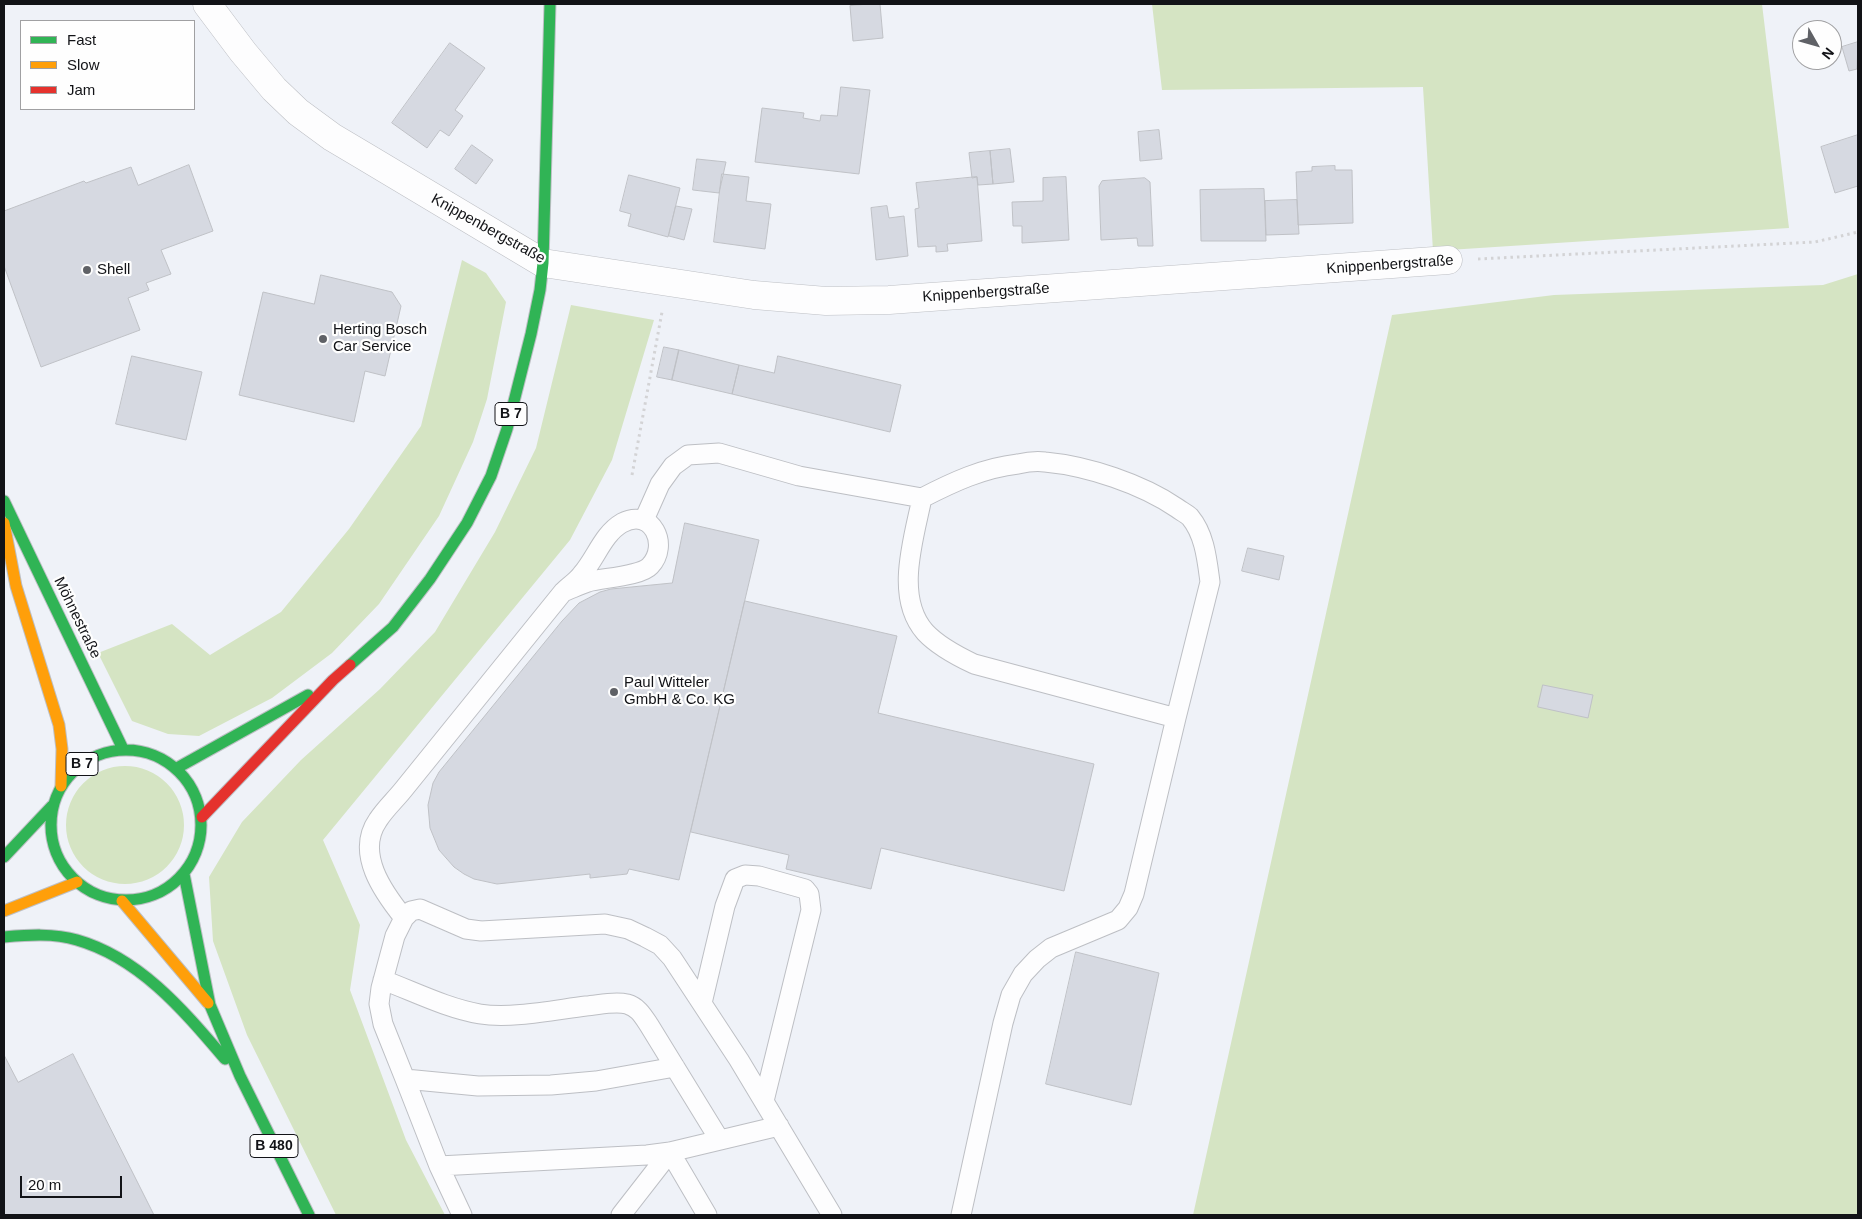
<!DOCTYPE html>
<meta charset="utf-8">
<style>
body{margin:0}
#map{position:relative;width:1862px;height:1219px;overflow:hidden;background:#eff2f8;font-family:Helvetica,sans-serif}
canvas{display:block}
.frame{position:absolute;inset:0;border:5px solid #121317;pointer-events:none}
.legend{position:absolute;left:20px;top:20px;width:175px;height:90px;box-sizing:border-box;background:#fefefe;border:1px solid #a0a0a2;margin:0;padding:6px 9px;list-style:none;font-size:15px;color:#121317}
.legend li{display:flex;align-items:center;gap:10px;height:25px}
.legend b{width:25px;border:1px solid #a0a0a2}
.north{position:absolute;left:1792px;top:20px;width:50px;height:50px;box-sizing:border-box;background:#fefefe;border:1px solid #a0a0a2;border-radius:50%;rotate:128deg;font-size:14px;font-weight:700;line-height:20px;text-align:center;color:#121317}
.north::after{content:'';display:block;margin:auto;width:18px;height:22px;background:#5f6166;clip-path:polygon(50% 0,100% 100%,50% 72%,0 100%)}
.scale{position:absolute;left:20px;top:1176px;width:102px;height:22px;box-sizing:border-box;border:2px solid #121317;border-top:0;padding-left:6px;font-size:15px;line-height:18px;white-space:nowrap;color:#121317;-webkit-text-stroke:4px #fefefe;paint-order:stroke}
</style>
<div id="map">
<canvas width="1862" height="1219"></canvas>
<div class="frame"></div>
<ul class="legend">
<li><b style="height:6px;background:#30b455"></b>Fast</li>
<li><b style="height:6px;background:#ff9f0a"></b>Slow</li>
<li><b style="height:6px;background:#e5322d"></b>Jam</li>
</ul>
<div class="north">N</div>
<div class="scale">20 m</div>
</div>
<script>
const g = document.querySelector('canvas').getContext('2d');
g.lineJoin = 'round';
function fillPath(path, color) {
  g.fillStyle = color;
  g.fill(path, 'evenodd');
}
function strokePath(path, color, width, dash) {
  g.strokeStyle = color;
  g.lineWidth = width;
  g.lineCap = dash ? 'butt' : 'round';
  g.setLineDash(dash || []);
  g.stroke(path);
}
function label(font, color, halo, rows, align = 'center') {
  g.font = font + ' Helvetica,sans-serif';
  g.lineWidth = 4.5;
  g.setLineDash([]);
  g.textBaseline = 'middle';
  g.strokeStyle = halo;
  g.fillStyle = color;
  for (const [text, x, y, turn = 0] of rows) {
    g.save();
    g.translate(x, y);
    g.rotate((+turn || 0) * Math.PI / 180);
    g.textAlign = isNaN(turn) ? turn : align;
    if (halo) g.strokeText(text, 0, 0);
    g.fillText(text, 0, 0);
    g.restore();
  }
}
const green = new Path2D(`
 M1152,4h610l27,224 -356,23 -10,-164 -261,3z
 M462,260l24,13 20,29 -19,97 -14,43 -34,74 -60,88 -47,49 -60,45 -73,38 -31,-2 -36,-13 -34,-68 74,-29 38,31 71,-43 68,-83 72,-103z
 M1858,274v941h-665l199,-900 162,-20 269,-10z
 M571,305l83,15 -42,140 -42,80 -247,300 37,85 -10,65 56,150 39,75h-109l-89,-180 -34,-94 -4,-64 33,-55 59,-62 79,-71 55,-57 60,-100 41,-84z
 M66 825a59 59 0 1 1 118 0a59 59 0 1 1-118 0Z`);
const building = new Path2D(`
 M869,4h11l3,34 -30,3 -3,-35z
 M1858,42l-1,27 -8,2 -7,-24z
 M450,43l35,25 -30,42 8,6 -14,20 -9,-6 -13,18 -35,-25z
 M841,87l29,3 -11,84 -104,-12 7,-54 42,5 -1,5 17,3 1,-6 16,1z
 M1159,130l3,29 -22,2 -2,-29z
 M1858,135v51l-23,7 -14,-46z
 M472,145l21,15 -17,24 -21,-15z
 M1010,149l4,33 -21,2 -3,-33z
 M990,151l3,33 -15,1 -1,-8 -5,1 -3,-25z
 M697,159l29,3 -7,31 -26,-3z
 M189,165l24,66 -52,19 10,24 -25,9 3,7 -21,8 12,32 -99,37 -37,-101v-55l80,-30 2,2 45,-16 7,18z
 M1335,166v4h17l1,53 -55,2 -2,-53 16,-1v-4z
 M722,174l27,3 -3,24 25,3 -6,45 -51,-7z
 M629,175l51,13 -12,49 -40,-11 3,-12 -11,-3z
 M977,177l5,64 -35,3 1,7 -12,1v-6l-18,1 -3,-38 4,-1 -3,-25z
 M1066,177l3,63 -47,3v-17h-9l-1,-24 31,-1v-23z
 M1145,178l5,4 3,64h-15l-1,-8 -36,2 -2,-54 3,-5z
 M1264,189l2,52h-65l-1,-51z
 M1297,200l2,34 -33,1 -1,-34z
 M676,206l16,3 -8,31 -15,-4z
 M887,206l2,12 15,-2 4,40 -32,4 -5,-52z
 M321,275l71,17 9,14 -16,70 -20,-5 -11,51 -115,-27 24,-103 51,12z
 M664,347l15,3 -7,30 -15,-3z
 M679,350l60,15 -7,29 -60,-14z
 M132,356l70,16 -16,68 -70,-16z
 M778,356l123,29 -11,47 -158,-38 7,-29 35,8z
 M685,523l74,17 -80,340 -50,-11 -2,5 -37,4v-4l-93,10 -23,-5 -10,-5 -10,-7 -15,-17 -9,-22 -2,-23 5,-22 6,-11 123,-151 17,-18 21,-11 11,-3 61,-6z
 M1248,548l36,8 -5,24 -37,-9z
 M745,601l152,35 -19,77 216,51 -30,127 -183,-43 -10,41 -85,-20 3,-14 -98,-23z
 M1543,685l50,10 -5,23 -50,-11z
 M1076,952l83,21 -28,132 -85,-21z
 M73,1054l81,161h-150v-160l14,27z`);
const path = new Path2D(`
 M1478,259l337,-17 43,-10
 M632,475l30,-163`);
const lane = new Path2D(`
 M922,498c31,-16 61,-30 96,-34 9,-2 19,-3 27,-2 43,4 97,22 132,46 4,3 10,6 13,9 15,18 17,43 20,65l-34,136
 M644,520l16,-36 13,-18 15,-11 31,-2 80,23 123,22c-8,40 -28,99 3,134 13,14 32,24 49,32l202,54 -42,176 -6,14 -10,12 -67,28 -14,11 -14,15 -12,21 -8,28 -42,192
 M404,918c-21,-26 -49,-65 -26,-98 7,-11 17,-20 25,-30l160,-198c6,-6 14,-11 19,-18 14,-16 21,-40 40,-51 30,-16 48,22 28,43 -9,10 -48,12 -62,16 -9,3 -17,7 -25,10
 M383,980c32,12 63,28 97,34 31,5 74,-4 106,-8 13,-1 28,-5 41,-2 11,3 16,12 22,21l70,114
 M702,1003l23,-97 10,-27 10,-4 14,1 46,13 4,5 2,16 -47,191
 M405,1079l73,7 73,-1 45,-4 79,-14
 M439,1166l208,-11 23,-3 109,-26
 M462,1215l-23,-49 -34,-87 -22,-55 -4,-20 2,-16 14,-52 9,-18 7,-7 9,-2 46,20 15,2 124,-7 23,5 17,8 15,8 12,13 67,102 93,155
 M621,1215l49,-63 37,63`);
const street = new Path2D(`
 M207,4l36,48 31,37 24,23 34,25 32,19 179,107 211,32 72,6 63,-1 559,-40`);
const fast = new Path2D(`
 M4,501l119,248
 M350,665l43,-38 37,-48 37,-56 24,-47 16,-47 24,-95 9,-44 3,-27 7,-259
 M51 825a75 75 0 1 1 150 0a75 75 0 1 1-150 0Z
 M177,768l131,-73
 M4,857l48,-51
 M184,874l26,131 30,71 69,139
 M4,937c24,-2 50,-4 73,3 63,18 107,71 148,119`);
const slow = new Path2D(`
 M4,523l12,63 43,139 3,24 -1,37
 M122,901l86,102
 M4,911l73,-29`);
const jam = new Path2D(`
 M202,817l131,-137 17,-15`);
const markers = [
 [87,270,5,"#5f6166"],
 [323,339,5,"#5f6166"],
 [614,692,5,"#5f6166"]
];
const shields = [
 [511,414,32],
 [82,764,32],
 [274,1146,48]
];
const shieldNames = [
 ["B 7",511,414],
 ["B 7",82,764],
 ["B 480",274,1146]
];
const streetNames = [
 ["Knippenbergstraße",488,229,29],
 ["Knippenbergstraße",1390,265,-4],
 ["Knippenbergstraße",986,293,-4],
 ["Möhnestraße",77,618,64]
];
const poiNames = [
 ["Shell",97,270],
 ["Herting Bosch",333,330],
 ["Car Service",333,347],
 ["Paul Witteler",624,683],
 ["GmbH & Co. KG",624,700]
];
fillPath(green, '#d5e4c3');
fillPath(building, '#d6d9e1');
strokePath(building, '#bfc1c6', 1);
strokePath(lane, '#bdbfc4', 21);
strokePath(street, '#bdbfc4', 29);
strokePath(fast, '#bdbfc4', 13);
strokePath(slow, '#bdbfc4', 13);
strokePath(jam, '#bdbfc4', 13);
strokePath(path, '#d3d3d5', 3, [2.5, 4]);
strokePath(lane, '#fdfdfe', 19);
strokePath(street, '#fdfdfe', 28);
strokePath(fast, '#30b455', 11);
strokePath(slow, '#ff9f0a', 11);
strokePath(jam, '#e5322d', 11);
for (const [x, y, r, color] of markers) {
  const dot = new Path2D();
  dot.arc(x, y, r, 0, 2 * Math.PI);
  g.fillStyle = color;
  g.fill(dot);
  strokePath(dot, '#fefefe', 2);
}
for (const [x, y, w] of shields) {
  const box = new Path2D();
  box.roundRect(x - w / 2, y - 11.5, w, 23, 4);
  g.fillStyle = '#fefefe';
  g.fill(box);
  strokePath(box, '#121317', 1);
}
label('bold 14px', '#121317', null, shieldNames);
label('15px', '#121317', '#fefefe', streetNames);
label('15px', '#121317', '#fefefe', poiNames, 'left');
</script>
